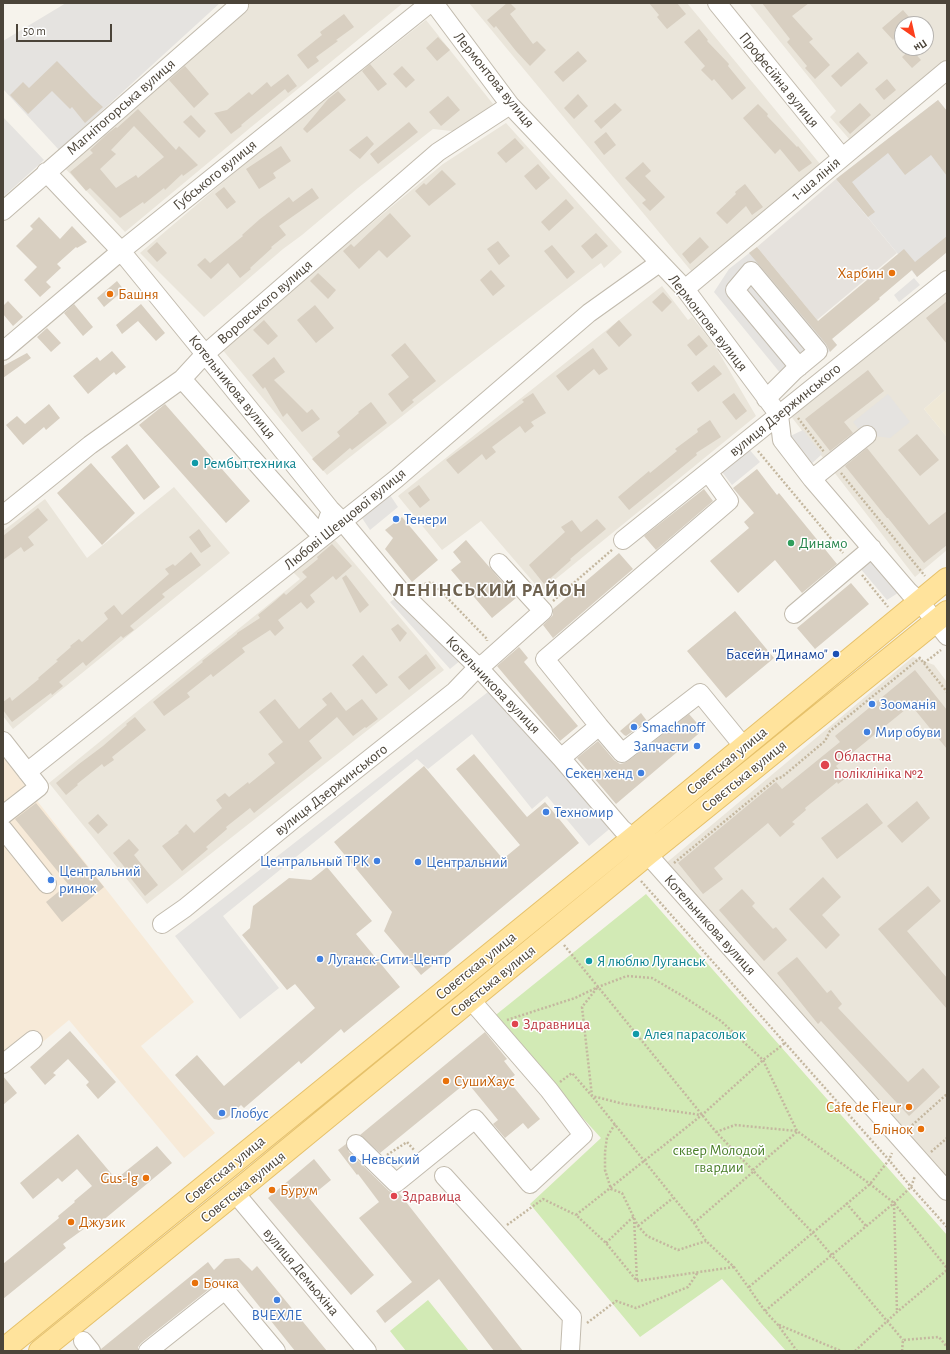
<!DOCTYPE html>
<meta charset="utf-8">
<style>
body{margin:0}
#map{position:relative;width:950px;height:1354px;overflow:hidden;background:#f6f3ec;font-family:"Alegreya Sans",sans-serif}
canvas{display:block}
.frame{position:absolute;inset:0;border:4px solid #4b4439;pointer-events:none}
.north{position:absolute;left:894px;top:16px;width:40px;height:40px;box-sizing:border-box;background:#fff;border:1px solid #b7b4b0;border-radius:50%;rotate:146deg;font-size:11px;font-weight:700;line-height:16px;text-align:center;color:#4b4439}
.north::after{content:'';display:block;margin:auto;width:14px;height:18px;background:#fc3f1d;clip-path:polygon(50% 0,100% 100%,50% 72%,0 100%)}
.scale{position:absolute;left:16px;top:24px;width:96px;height:18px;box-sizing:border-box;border:2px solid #4b4439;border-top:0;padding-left:5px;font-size:12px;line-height:14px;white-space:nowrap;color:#4b4439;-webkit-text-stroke:3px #fff;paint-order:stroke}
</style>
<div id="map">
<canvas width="950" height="1354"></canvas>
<div class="frame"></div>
<div class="north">Пн</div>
<div class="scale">50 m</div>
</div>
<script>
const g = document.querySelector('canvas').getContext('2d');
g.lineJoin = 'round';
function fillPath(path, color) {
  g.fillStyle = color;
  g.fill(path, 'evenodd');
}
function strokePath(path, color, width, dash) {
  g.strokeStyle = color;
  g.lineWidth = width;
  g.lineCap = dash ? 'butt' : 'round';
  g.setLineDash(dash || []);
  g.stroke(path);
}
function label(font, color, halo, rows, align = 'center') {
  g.font = font + ' "Alegreya Sans",sans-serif';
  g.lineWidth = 3;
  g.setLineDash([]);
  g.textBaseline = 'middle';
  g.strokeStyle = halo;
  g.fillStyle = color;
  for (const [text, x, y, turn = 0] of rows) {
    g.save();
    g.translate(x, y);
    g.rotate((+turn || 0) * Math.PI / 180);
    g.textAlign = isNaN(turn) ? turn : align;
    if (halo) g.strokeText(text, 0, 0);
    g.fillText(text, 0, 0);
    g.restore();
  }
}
const residential = new Path2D(`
 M243,3h160l-153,125 -125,104 -63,-67 185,-155z
 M469,3h218l133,161 -128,108z
 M749,3h198v56l-97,81 -20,-23 6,-6zM902,24h24v24h-24z
 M426,20l67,84 -33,28 -27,-3 -75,59 -56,47 -19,14 -79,68 -64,-64 109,-93z
 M506,123l116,129 -18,16 -3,-5 -149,114 -125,98 -106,-127 222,-184z
 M662,286l26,34 4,-3 23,29 41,70 -215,175 -60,-70 -39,29 -44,-54z
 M947,288v101l-23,20 23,28v113l-32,27 -125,-162z
 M174,487l56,66 -217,176 -10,-13v-185l42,-32 42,59z
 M335,540l109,130 -297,234 -98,-121 251,-204 -8,-8z
 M913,657l21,8 13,17v497l-282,-315z`);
const commercial = new Path2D(`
 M3,757l191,245 -53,44 74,87 -31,25 -115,-138 -66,55z`);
const industrial = new Path2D(`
 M836,179l61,74 -80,67 -60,-73z`);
const education = new Path2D(`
 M947,389v48l-23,-28z`);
const green = new Path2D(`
 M646,894l301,341v116h-161l-64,-72 -82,58 -110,-133 71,-66 -109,-120z
 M428,1300l41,51h-63l-16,-20z`);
const parking = new Path2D(`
 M66,3h154l-161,147 -56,-61v-48z
 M938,100l9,11v141l-30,25 -81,-98z
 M3,117l41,43 -41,37z
 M757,247l80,98 -47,40 -76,-93 15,-23z
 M914,278l6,7 -21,17 -5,-7z
 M888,394l22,28 -20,16 -23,-3 -2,2 -12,-15z
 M803,430l19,24 -17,16 -23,-30z
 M743,442l17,20 -28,23 -16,-21z
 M390,495l8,12 -28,23 -8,-12z
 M863,545l38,46 -14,9 -33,-39z
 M397,597l70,58 -17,14 -60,-67z
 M488,692l125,134 -24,20 -42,-50 -15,13 -60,-75 -44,35 -11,-10 -194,157 56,72 -39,31 -65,-83z`);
const building = new Path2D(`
 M507,3h3l6,6 -6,5 23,30 4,-3 9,9 -16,16 -14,-15 -20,-25 -2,2 -7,-8z
 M649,3h28l9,11 -19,15 -10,-12 2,-2z
 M762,3h47l-17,13 21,23 -4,3 21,23 -15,14 -10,-11 2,-2 -20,-24 3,-3z
 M903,10l12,14h-13v7l-9,9 -11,-12z
 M344,14l10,13 -18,13 2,1 -22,16 3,4 -11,8 -11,-14 25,-20 -2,-3z
 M699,29l9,11 -1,1 22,23 -1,2 18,22 -14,12 -18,-21 -2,2 -11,-11 4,-4 -21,-24z
 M438,37l12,13 -13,11 -11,-13z
 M911,49l10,11 -9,8 -10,-11z
 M578,51l9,10 -24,21 -9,-10z
 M858,52l10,11 -27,24 -10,-11z
 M57,61l36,37 10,9 -18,16 -13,-16 -2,2 -18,-18 -24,23 -18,-19 13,-13 6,6z
 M370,64l17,20 -9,7 -16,-20z
 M185,66l24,28 -15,14 -25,-28z
 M402,66l13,14 -9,8 -13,-14z
 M288,74l9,12 -9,7 -3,-4 -44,36 1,1 -11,8 -17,-21 13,-3 22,-18 3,3 15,-13 4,5z
 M887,79l9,11 -12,10 -9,-11z
 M338,91l8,9 -39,33 -4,-4 25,-30z
 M578,94l10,12 -14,13 -10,-11z
 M448,96l12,14 -19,16 -12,-14z
 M938,100l9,11v65l-16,-21 -26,20 -17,-22 -36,29 23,30 -7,5 -32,-38z
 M615,103l7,7 -21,19 -7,-8z
 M860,103l11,12 -21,19 -11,-12z
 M758,104l10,10 -1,2 30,31 1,-1 14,17 -13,9 -19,-23 -5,5 -32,-36z
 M138,109l38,41 3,-4 19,19 -15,11 -1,-2 -17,16 -1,-2 -20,16 -1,-2 -23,16 -30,-30 -4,3 -16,-19 23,-19 -3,-3 17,-16 9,-7 1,1zM134,126l30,31 -26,21 -2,-3 -20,13 -16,-19 16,-15 -5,-4z
 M191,115l15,16 -7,7 -16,-16z
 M409,122l9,10 -40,32 -8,-10z
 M606,132l10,13 -12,10 -10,-13z
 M367,136l7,8 -14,15 -11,-9z
 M515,138l9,10 -18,15 -9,-10z
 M281,146l10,15 -18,12 3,5 -17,11 -13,-20z
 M643,162l8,9 -6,5 20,21 -15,14 -8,-8 4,-3 -21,-22z
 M538,164l12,14 -14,12 -12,-14z
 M442,170l14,14 -27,22 -14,-15 9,-8 2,2z
 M745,184l18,23 -11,8 -6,-9 -19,18 -11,-11 20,-19 -1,-2z
 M224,187l12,15 -9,7 -12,-15z
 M312,188l7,10 -40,28 7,9 -15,12 1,1 -22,20 1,1 -11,9 -12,-15 -17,16 -14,-14 8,-7 5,5 33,-27 -1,-1 18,-16 29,-22 4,5z
 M566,199l8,9 -25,23 -8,-9z
 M390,213l21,23 -24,22 -8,-8 -20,19 -16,-18 8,-7 3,3z
 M39,217l21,22 12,-13 15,16 -10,6 -1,-1 -19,17 4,4 -15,14 5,5 -11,10 -16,-17 13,-13 -21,-21 17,-17 -3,-3z
 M596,233l12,13 -16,13 -11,-13z
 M947,236v16l-30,25 -5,-7 -33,28 1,1 -48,40 5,6 -7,7 -4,-8 -77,-91 8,-6 61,74 86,-72 11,13z
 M700,237l9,10 -19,17 -8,-10z
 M498,241l12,15 -11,9 -12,-16z
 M157,242l10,11 -10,9 -10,-11z
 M552,245l23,27 -8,7 -23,-28z
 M491,270l14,16 -12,10 -13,-16z
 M318,273l18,17 -8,9 -18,-18z
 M117,281l7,9 -20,17 -7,-9z
 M663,292l9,10 -10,10 -10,-10z
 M8,301l15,16 -10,9 -10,-12v-8z
 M947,301v43l-21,-26z
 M74,304l19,23 -10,9 -19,-23z
 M141,304l24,29 -9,8 -18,-20 -16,13 -6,-9z
 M315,305l19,23 -18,15 -19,-23z
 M264,320l14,16 -10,9 -15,-15z
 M619,320l13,15 -13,12 -13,-15z
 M47,328l14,15 -10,9 -14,-15z
 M699,335l9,11 -12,10 -9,-11z
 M405,343l31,38 -24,19 2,2 -12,10 -14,-18 21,-17 -18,-22z
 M593,348l15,21 -9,6 -5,-6 -26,22 -12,-15z
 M112,351l14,16 -10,8 -2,-3 -26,22 -15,-18 24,-19 3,4z
 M27,353l4,5 -28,20v-12z
 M274,357l11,15 -11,8 33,33 5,-4 8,10 -18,13 -15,-19 -4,4 -18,-30 -2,2 -11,-14z
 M714,365l8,9 -24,18 -7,-9z
 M868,370l16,21 -40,31 9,11 -23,18 -25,-32z
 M533,393l13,20 -15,9 3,4 -9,7 -5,-7 -28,21 4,5 -10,8 -4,-6 -24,20 -12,-14 78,-58 -2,-2z
 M734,393l13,18 -11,9 -14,-18z
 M371,402l16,21 -35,27 -2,-2 -27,23 -11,-12 28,-23 -3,-4 22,-19 -1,-1z
 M49,404l11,14 -14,12 -2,-3 -21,18 -17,-20 11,-9 8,8z
 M165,404l85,97 -24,22 -87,-98z
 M710,420l11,17 -25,16 1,2 -68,55 -11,-13 31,-26 1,2 27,-22 -2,-2 23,-17 -1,-3z
 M917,434l22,26 -19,16 -22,-26z
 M127,444l33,43 -16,13 -33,-43z
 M867,448l62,77 18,-14v34l-23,18 -36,-45h-1l-42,-52z
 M91,463l44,50 -33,32 -45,-52z
 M757,469l20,26 2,-2 58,71 -35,29 -27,-33 -37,33 -28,-32 39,-33 -5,-6 10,-9 -21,-25z
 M419,485l11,15 -10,8 -12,-15z
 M704,489l9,12 -57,49 -12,-14z
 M38,508l10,12 -20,17 6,8 -10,7 -3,-5 -18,13v-24z
 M402,517l36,43 -26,22 -27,-33 8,-11 -8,-8z
 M597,519l9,10 -36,30 1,1 -27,24 -15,-19 36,-33 -4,-5 11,-7 9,12z
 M199,529l12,17 -10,7 -12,-16z
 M466,540l50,58 -24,20 -41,-48 10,-8 -8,-10z
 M332,544l20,22 -16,14 -3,-4 -23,19 5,7 -8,7 -6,-7 -23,18 6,8 -9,8 -5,-6 -28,18 3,4 -32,25 -2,-3 -24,19 3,4 -26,19 -11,-14 50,-40 -1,-1 35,-27v-1l23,-15 -2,-3 17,-14 9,-8 2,2 21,-18 -5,-5 16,-13 -1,-2z
 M191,552l10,13 -39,29 3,3 -35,29 4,4 -11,8 -2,-2 -35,30 -3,-4 -24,20 4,4 -11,9 -1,-2 -39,29 -9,-12v-8l7,-5 2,4 27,-22 -1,-1 20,-17 -2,-1 15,-13 -1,-1 9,-7 3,3 26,-23 -4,-6 10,-8 8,10 47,-41 -4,-5 8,-5 2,2z
 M619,553l14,16 -80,69 -10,-13 10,-10v-6z
 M346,575l23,30 -9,8 -18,-35z
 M851,583l18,21 -54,45 -18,-21z
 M735,611l39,47 -48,40 -39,-47z
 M398,624l9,9 -7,9 -9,-13z
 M519,647l9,11 -4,4 54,64 -18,15 -63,-75z
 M426,654l10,14 -27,22 -11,-13z
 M363,655l25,30 -12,9 -24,-29z
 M915,670l32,40v39l-36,-44 -75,61 10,12 -8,6 -1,-2 -32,26 1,2 -14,12 3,2 -15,13 -12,-14 -54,45 9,11 -20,15 -25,-31 98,-81 6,7 58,-47 -5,-6z
 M331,692l15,19 16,-12 16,20 -12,9 -1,-1 -12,9 -16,-19 -28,24 13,17 -68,55 -4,-5 -24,19 1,2 -21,18 2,2 -26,22 -20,-25 17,-13 -1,-1 8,-8 8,9 28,-25 -6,-8 9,-7 4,4 19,-15 1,2 26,-21 -7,-9 15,-12 -24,-30 16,-13 24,30 28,-24 -5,-6z
 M641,713l6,8 -21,15 -2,-1 -4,-4z
 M689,714l14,16 -87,74 -39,-46 21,-17 16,19 6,4 4,-1 4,-2z
 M135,717l11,13 -34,27 2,3 -10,7 -2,-3 -25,20 1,1 -12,10 -10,-12 23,-19 24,-18 24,-21 -1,-1z
 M474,754l53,63 18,-15 34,41 -158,132 -37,-44 8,-19 -58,-70 90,-76 79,93 17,-14 -64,-76z
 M917,801l13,17 -28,25 -15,-17z
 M36,803l68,84 -42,35 -16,-20 22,-18 -53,-65z
 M867,803l16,20 -46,36 -16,-21z
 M98,814l10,11 -10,9 -10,-11z
 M129,839l10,11 -5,5 24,30 -13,11 -20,-25 2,-1 -14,-17z
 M327,867l45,54 -16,13 44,53 -56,46 -3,-4 -40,35 -2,-3 -55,47 -3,-3 -14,13 -8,2 -5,-1 -39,-44 22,-20 27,31 91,-78 -20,-24 -8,6 -45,-55 8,-7 3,-22 36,-28 22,2z
 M823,877l18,20 -19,18 18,20 -14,14 -37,-40z
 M928,886l13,15 -34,30 40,47v31l-69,-80z
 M742,889l13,14 -3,3 21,23 3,-2 11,13 -23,21 -45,-51z
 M797,957l30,36 4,-3 11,14 -4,4 70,74 15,-14 17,19 -31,29 -88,-95 -3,3 -41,-51z
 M70,1031l46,51 -18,17 -12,-14 3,-3 -21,-23 -15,14 3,2 -11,10 -15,-18z
 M485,1032l22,27 -3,2 11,14 -7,5 32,39 -12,10 -5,-6 -18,15 -12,-14 5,-4 -31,-38 -87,71 -20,-18z
 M3,1076l14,17 -14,12z
 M78,1134l37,44 4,-4 1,2 37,-30 15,17 -77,64 -3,-4 -29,21 3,4 -63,51v-35l56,-46 -1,-2 17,-14 -1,-1 18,-15 -15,-17 -15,13 -4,-4 -25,21 -13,-16z
 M346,1144l3,8 40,39 4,2h6l124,158h-29l-55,-72 -54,44 -9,-12 36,-29 -53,-64 20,-16 -21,-28 -1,1 -19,-25z
 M314,1159l17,21 -22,18 65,77 -23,20 -83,-97z
 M239,1258l13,13 5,-5 70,85h-32l-56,-70 -5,3 -5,-4h-5l-6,2 -77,61 -3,4v4h-37v-2l107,-87 6,8 11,-11z`);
const path = new Path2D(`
 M798,418l26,34
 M758,451l85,102
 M841,473l84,103
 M862,575l26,32
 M417,586l15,-4 55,57v2
 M553,601l60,-52
 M919,657l28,35
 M924,663l17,-13
 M674,863l102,-84 6,-2 43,-36 5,-10 90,-73
 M641,881l248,279 22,27 36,40
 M564,945l152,187 97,101 90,107
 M597,988l-15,19 10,89 102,127 12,18 28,26 31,44 13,14 19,26
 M507,1020l68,-22 23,-11 29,-11 25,2 29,17 40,26 42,39 34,71 73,53 24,19 53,65
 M560,1082l12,-9 20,23 32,8 77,11
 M615,1124l-8,13 -2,15v18l6,19 11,4 16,33 9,10 31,14 28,-9
 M909,1128l38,-34
 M716,1132l19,-7 62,6
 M931,1152l16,-14
 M387,1155l20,-13 7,8
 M753,1170l44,-38
 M846,1203l20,23
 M894,1204l3,108
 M634,1218l3,63
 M694,1223l60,-52
 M507,1225l36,-26 33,16
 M638,1226l35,-28
 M606,1243l28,-27
 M734,1267l-97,14 -31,-38 -30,-28 126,-100 61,-55 22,-17
 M749,1287l121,-103 19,-24 3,-7
 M765,1311l129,-108 17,-16 4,-11
 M587,1323l29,-22 20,7 52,-21 10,-15
 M779,1325l62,26
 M855,1351l42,-39 50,-42
 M902,1351l1,-11 36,-3 8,10`);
const minor = new Path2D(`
 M434,3l76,102 175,184 94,126 3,25 30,39 97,113 11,10 27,34
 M717,3l125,154
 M46,172l75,79 84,103 125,155 13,13 60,72 75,73 83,91 61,71 11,9 314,353
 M3,211l236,-206 -1,-2
 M685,289l262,-219
 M3,351l118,-100 309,-248
 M182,379l133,150 10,-1 4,-12
 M766,399l29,-29 23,-19 -67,-80 -16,19 64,77
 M708,472l21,29 -184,158 54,67 23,27 78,-60 44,54
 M812,479l55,-44
 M3,515l87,-70 92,-66 23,-25 233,-202 72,-47
 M623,540l324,-260
 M794,614l78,-66
 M3,741l36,46 -36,28
 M561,758l38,-32
 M27,772l369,-293 193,-166 70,-50
 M3,829l44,55
 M162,924l23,-16 110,-90 160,-127 23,-24 8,-5 57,-51 -44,-48
 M3,1064l30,-24
 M356,1144l40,39 79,-64 55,65 53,-49 -34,-45 -78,-90
 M444,1176l128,141 -2,34
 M235,1193l132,158
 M83,1341l8,10
 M148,1351l77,-61 51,61`);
const major = new Path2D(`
 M3,1350l641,-521 303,-250
 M40,1351l195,-158 413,-339 299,-242`);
const markers = [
 [892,273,4,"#e8710a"],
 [110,294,4,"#e8710a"],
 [195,463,4,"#0f9aa8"],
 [396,519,4,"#3f7fe0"],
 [791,543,4,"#2e9e5b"],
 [836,654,4,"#1a4fb4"],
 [872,704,4,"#3f7fe0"],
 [634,727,4,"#3f7fe0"],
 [867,732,4,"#3f7fe0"],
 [697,746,4,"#3f7fe0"],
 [825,765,5,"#e0444e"],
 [641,773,4,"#3f7fe0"],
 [546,812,4,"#3f7fe0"],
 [377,861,4,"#3f7fe0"],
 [418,862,4,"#3f7fe0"],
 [51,880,4,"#3f7fe0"],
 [320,959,4,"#3f7fe0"],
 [589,961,4,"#0f9aa8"],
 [515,1024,4,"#e0444e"],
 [636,1034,4,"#0f9aa8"],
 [446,1081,4,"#e8710a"],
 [909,1107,4,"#e8710a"],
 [222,1113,4,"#3f7fe0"],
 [921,1129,4,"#e8710a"],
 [353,1159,4,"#3f7fe0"],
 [146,1178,4,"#e8710a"],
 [272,1190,4,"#e8710a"],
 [394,1196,4,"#e0444e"],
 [71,1222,4,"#e8710a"],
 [195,1283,4,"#e8710a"],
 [277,1300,4,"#3f7fe0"]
];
const streetNames = [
 ["Лермонтова вулиця",494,80,51],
 ["Професійна вулиця",779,80,51],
 ["Магнітогорська вулиця",121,107,-41],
 ["Губського вулиця",215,175,-39],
 ["1-ша лінія",816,179,-40],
 ["Воровського вулиця",265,302,-41],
 ["Лермонтова вулиця",708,323,52],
 ["Котельникова вулиця",232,387,51],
 ["вулиця Дзержинського",785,410,-39],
 ["Любові Шевцової вулиця",345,519,-39],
 ["Котельникова вулиця",493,685,46],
 ["Советская улица",727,761,-39],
 ["Совєтська вулиця",744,776,-39],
 ["вулиця Дзержинського",331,790,-38],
 ["Котельникова вулиця",710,925,48],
 ["Советская улица",476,966,-39],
 ["Совєтська вулиця",493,981,-39],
 ["Советская улица",225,1170,-39],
 ["Совєтська вулиця",243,1187,-39],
 ["вулиця Демьохіна",301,1272,50]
];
const foodNames = [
 ["Харбин",884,273,"right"],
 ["Башня",118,294],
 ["СушиХаус",454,1081],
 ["Cafe de Fleur",901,1107,"right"],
 ["Блінок",913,1129,"right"],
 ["Gus-lg",138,1178,"right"],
 ["Бурум",280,1190],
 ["Джузик",79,1222],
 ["Бочка",203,1283]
];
const cultureNames = [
 ["Рембыттехника",203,463],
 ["Я люблю Луганськ",597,961],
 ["Алея парасольок",644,1034]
];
const shopNames = [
 ["Тенери",404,519],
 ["Зооманія",880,704],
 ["Smachnoff",642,727],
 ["Мир обуви",875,732],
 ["Запчасти",689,746,"right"],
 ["Секен хенд",633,773,"right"],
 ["Техномир",554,812],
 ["Центральный ТРК",369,861,"right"],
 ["Центральний",426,862],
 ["Центральний",59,871],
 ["ринок",59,888],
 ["Луганск-Сити-Центр",328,959],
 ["Глобус",230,1113],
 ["Невський",361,1159],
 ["ВЧЕХЛЕ",277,1315,"center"]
];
const leisureNames = [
 ["Динамо",799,543]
];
const transitNames = [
 ["Басейн \"Динамо\"",828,654]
];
const healthNames = [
 ["Областна",834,756],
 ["поліклініка №2",834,773],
 ["Здравница",523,1024],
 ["Здравица",402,1196]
];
const parkNames = [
 ["сквер Молодой",719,1150],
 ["гвардии",719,1167]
];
const districtNames = [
 ["ЛЕНІНСЬКИЙ РАЙОН",490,590]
];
fillPath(residential, '#eae5da');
fillPath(commercial, '#f7ead8');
fillPath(industrial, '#e6e2dd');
fillPath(education, '#efe8d6');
fillPath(green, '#d2eab5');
fillPath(parking, '#e5e3e0');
fillPath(building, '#d8cfc1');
strokePath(minor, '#c2bbae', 20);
strokePath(major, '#e6c16a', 24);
strokePath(path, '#c4b79f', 2.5, [2, 2]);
strokePath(minor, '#fff', 18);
strokePath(major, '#ffe39c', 22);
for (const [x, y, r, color] of markers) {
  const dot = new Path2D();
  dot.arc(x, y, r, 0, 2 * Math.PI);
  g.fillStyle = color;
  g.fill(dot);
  strokePath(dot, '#fff', 1.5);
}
label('15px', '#4b4439', '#fff', streetNames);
label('15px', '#c56008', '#fff', foodNames, 'left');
label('15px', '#0d838f', '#fff', cultureNames, 'left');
label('15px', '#366cbe', '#fff', shopNames, 'left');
label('15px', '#27864d', '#fff', leisureNames, 'left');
label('15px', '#164399', '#fff', transitNames, 'right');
label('15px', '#be3a42', '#fff', healthNames, 'left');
label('15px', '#4a7f2a', '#fff', parkNames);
g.letterSpacing = '1px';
label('bold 19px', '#6e6250', '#fff', districtNames);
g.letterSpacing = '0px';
</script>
